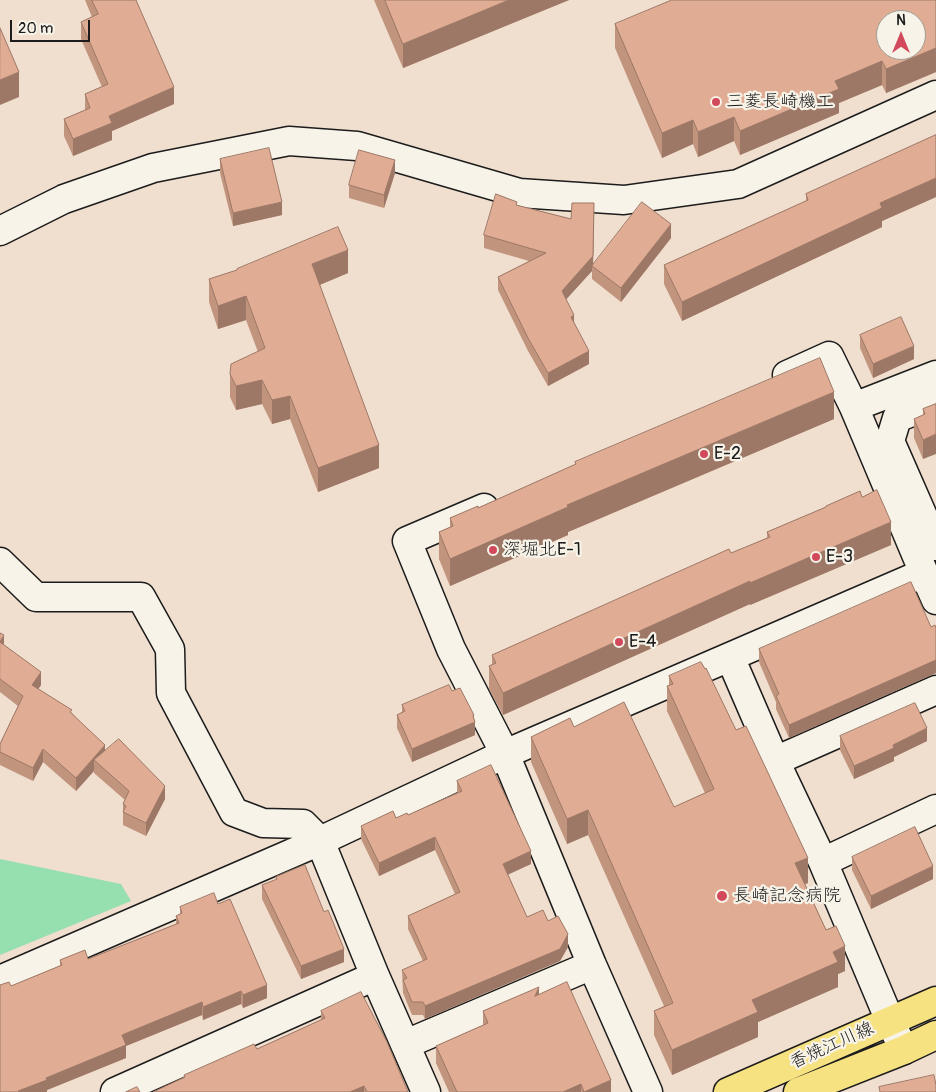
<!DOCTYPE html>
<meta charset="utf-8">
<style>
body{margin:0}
#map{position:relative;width:936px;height:1092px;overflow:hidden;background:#f0dece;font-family:Pangolin,sans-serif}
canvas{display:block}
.north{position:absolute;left:876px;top:10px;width:50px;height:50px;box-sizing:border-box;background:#f7f3e8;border:1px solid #9f9d96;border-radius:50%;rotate:0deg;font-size:14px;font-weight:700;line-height:20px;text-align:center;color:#1c1c1c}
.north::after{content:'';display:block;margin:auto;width:18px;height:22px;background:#d1495b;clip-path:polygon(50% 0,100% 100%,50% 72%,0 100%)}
.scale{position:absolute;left:10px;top:20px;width:80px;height:22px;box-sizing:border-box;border:2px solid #1c1c1c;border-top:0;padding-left:6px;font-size:15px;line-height:18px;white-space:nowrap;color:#1c1c1c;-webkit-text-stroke:4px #f7f3e8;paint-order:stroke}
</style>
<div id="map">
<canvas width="936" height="1092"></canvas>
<div class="north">N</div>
<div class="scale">20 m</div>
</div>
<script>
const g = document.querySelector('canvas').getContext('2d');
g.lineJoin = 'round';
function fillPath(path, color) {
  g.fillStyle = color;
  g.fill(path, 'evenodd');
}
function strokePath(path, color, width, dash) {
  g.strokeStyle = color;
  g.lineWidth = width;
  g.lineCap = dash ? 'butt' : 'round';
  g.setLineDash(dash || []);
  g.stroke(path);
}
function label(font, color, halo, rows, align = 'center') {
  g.font = font + ' Pangolin,"Klee One",sans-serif';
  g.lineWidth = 4.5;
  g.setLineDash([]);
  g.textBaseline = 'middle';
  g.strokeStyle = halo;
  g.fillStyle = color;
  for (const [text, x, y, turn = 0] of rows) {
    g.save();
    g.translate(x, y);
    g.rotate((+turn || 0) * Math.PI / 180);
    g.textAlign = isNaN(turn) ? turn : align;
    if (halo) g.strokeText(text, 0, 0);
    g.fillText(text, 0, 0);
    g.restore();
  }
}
const green = new Path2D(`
 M0,859l121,25 10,17 -131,54z`);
const minor = new Path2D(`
 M0,231l64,-32 89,-31 136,-27 68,5 162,47 105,7 114,-16 198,-89
 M787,375l42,-19 25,51 70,166
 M936,402l-39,16 -7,23 46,105
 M854,407l82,-32
 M484,508l-77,33 44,108 54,105 87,211 56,127
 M0,562l36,35h105l29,52 1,44 63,119 29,11 40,1 17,17 55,135 51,116
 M730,657l45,104 48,101 67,159 14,29
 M775,761l161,-71
 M823,862l113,-53
 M0,980l320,-139 185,-87 419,-181 12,27
 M406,1044l186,-79
 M115,1092l260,-116`);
const major = new Path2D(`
 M728,1092l208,-91
 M798,1092l106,-42 32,-15`);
const wall = new Path2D(`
 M85,0h51l38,104 -62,27v9l-39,16 -9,-20v-17l21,-9v-16l17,-7 -21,-48v-17l11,-5z
 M374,0h195l-166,68z
 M936,0v72l-50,21 -4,-8 -43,18v10l-99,42 -6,-14 -36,16 -5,-13 -31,14 -47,-110v-24z
 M936,135v62l-54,24v6l-200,94 -18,-37v-19l142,-64v-7z
 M220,159l62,56 -49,11 -13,-53z
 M395,173l-11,35 -35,-10v-13z
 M594,203l-1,61 78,-26 -50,64 -29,-23v-8l-26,28 23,65 -41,22 -20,-35 -30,-61v-13l31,-16 -45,-13v-13l33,-30 54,14z
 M348,273l-28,12 59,183 -61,24 -28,-73 -18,5 -10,-20 -26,6 -6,-13v-23l28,-22 -12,-32 -28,9 -9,-27v-23z
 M860,335l54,24 -41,19 -13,-30z
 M936,404l-13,55 -9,-21v-19l9,-4v-6z
 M834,419l-266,113v3l-118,51 -11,-27v-27l11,-5v-9l28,-10 97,-43v-3z
 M862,497l29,48 -141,60v-1l-247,111 -14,-26v-23l3,-1v-10l275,-117v-6l59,-25v-1z
 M931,627l5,1v45l-147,65 -13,-29v-7l-17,-40v-13z
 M0,633l4,12 37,40 -3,4 34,24 33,37 60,49 -19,37 -23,-11v-21l2,-4 -31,-27v-2l-18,20 -33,-29 -10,19 -33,-16v-21l18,-38 -18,-14z
 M669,676l139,207 -3,1 40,87 -7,3v13l-80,35v15l-86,38 -18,-40v-24l10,-5 -76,-171 -21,9 -36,-82v-25l43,-10 100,80 31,-14 -38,-82v-25h2z
 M452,691l22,28 1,16 -63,27 -15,-34v-13l5,-3v-7z
 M840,736l87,5 -33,16v4l-40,18 -14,-29z
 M457,781l74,83 -23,10 19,43 21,4 20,26 -8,14 -135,58 -2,-4h-11l-9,-22 -1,-23 21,-9 -15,-32v-13l47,-22 -20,-44 -56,26 -18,-37v-13l47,-11 49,-22z
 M852,857l81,22 -62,30 -19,-39z
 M276,877l68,85 -43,17 -39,-80v-14l14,-5z
 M218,904l49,94 -24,10 -2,-4 -38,16 -1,-5 -76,31v12l-79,32v2l-36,-106 49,-20v-6l28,-1 88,-35v-8l4,-2v-7z
 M539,994l72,98h-162l-13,-29v-17l47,-21v-14z
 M321,1011l87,81h-255l31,-14v-3l73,-26 64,-29z`);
const shadedWall = new Path2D(`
 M509,0h60l-166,68v-24z
 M936,48v24l-50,21v-24z
 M882,61v24l-43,18v10l-99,42v-24l95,-50z
 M19,72v25l-19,8v-25z
 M174,87v17l-62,27v9l-39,16v-17l36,-23z
 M734,117v24l-36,16v-25z
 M693,120v24l-31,14v-25z
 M395,160v13l-11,35v-13z
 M936,178v19l-54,24v6l-200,94v-19l198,-99z
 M282,202v13l-49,11v-13z
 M594,203l-1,67v-3l-1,-1v5l-30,33v-13z
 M671,224v14l-50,64v-14z
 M348,250v23l-36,15v-24z
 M246,296v24l-28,9v-23z
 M574,315v13l-3,-11z
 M914,346v13l-41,19v-14z
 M589,351v13l-41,22v-13z
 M262,380v24l-26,6v-24z
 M834,392v27l-266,113v3l-118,51v-27l117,-54z
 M290,396v23l-18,5v-24z
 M936,434v20l-13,5v-19z
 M379,445v23l-61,24v-24z
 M891,522v23l-141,60v-22z
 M750,581v23l-247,111v-22z
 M4,635v13l-4,-6z
 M936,660v13l-147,65v-13z
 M41,672v13l-9,13v-13z
 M474,715v7h1v13l-63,27v-13z
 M927,728v13l-33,16v4l-40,18v-13l39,-21z
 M105,745v13l-11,2v11l-18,20v-13z
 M43,749v13l-10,19v-13z
 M165,786v13l-19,37v-13z
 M588,810v25l-21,9v-25z
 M435,837v13l-56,26v-13z
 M531,851v13l-28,13v-13z
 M808,858v25l-13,5v-25z
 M933,866v13l-62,30v-13z
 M568,934v13l-8,14 -135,58v-13z
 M845,946v25l-7,3v13l-80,35v15l-86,38v-25l80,-50 81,-48z
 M344,949v13l-43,17v-13z
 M267,985v13l-24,10v-13z
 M539,987v17l-4,-8z
 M241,991v13l-38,16v-13z
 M202,1002v13l-76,31v12l-79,32v2h-29v-1l28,-13 76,-43z
 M611,1080v12h-27z
 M581,1084v8h-18z
 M364,1086v6h-14z`);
const building = new Path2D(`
 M92,0h44l38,87 -65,29 3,7 -39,16 -9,-20 26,-11 -5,-14 23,-10 -27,-62 17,-8z
 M385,0h124l-106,44z
 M672,0h264v48l-50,21 -4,-8 -47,20 4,8 -99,42 -6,-14 -36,15 -5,-12 -31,13 -47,-109zM886,20h30v30h-30z
 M0,28l19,44 -19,8z
 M936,135v43l-56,25 2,5 -200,94 -18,-37 144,-65 -2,-6z
 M269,148l13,54 -49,11 -13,-54z
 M359,150l36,10 -11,35 -35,-10z
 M496,194l21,8 -1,3 55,14 1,-16h22l-1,53 -31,35 12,24 -3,2 18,34 -41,22 -20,-35 -30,-61 48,-24 -62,-18z
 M642,202l29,22 -50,64 -29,-22z
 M338,227l10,23 -36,14 67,181 -61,23 -28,-72 -18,4 -10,-20 -26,6 -6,-12 1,-10 34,-16 -19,-52 -28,10 -9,-27 28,-9v-1z
 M901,317l13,29 -41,18 -13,-29z
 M820,358l14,34 -267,113 1,2 -118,52 -11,-27 14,-6 -3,-8 28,-12v2l98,-44 -1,-2z
 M936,404v30l-13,6 -9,-21 11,-5 -2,-5z
 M877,490l14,32 -141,61v-2l-247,112 -14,-27 7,-3 -4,-8 237,-106 2,4 39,-16 -3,-5 59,-25v-1l34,-15 2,6z
 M911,582l20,45 4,-2 1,3v32l-147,65 -13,-29 3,-2 -20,-45z
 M0,633l4,2 -4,7z
 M0,642l41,30 -9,13 40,25 -2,2 35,33 -29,33 -33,-29 -10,19 -33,-16v-8l23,-48 -23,-17z
 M701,662l4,7 1,-1 30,62 10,-4 62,132 -13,5 31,67 10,-4 9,20 -12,6 5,10 -86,38 6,12 -86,38 -18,-39 19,-8 -85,-193 -21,9 -36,-82 39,-19 4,9 50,-25 50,105 40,-18 -47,-103 6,-2 -4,-8z
 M449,685l3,6 8,-3 14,27 -1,1 2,6 -63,27 -15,-34 8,-4 -3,-6z
 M915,703l12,25 -34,17 1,3 -40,18 -14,-30z
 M119,739l46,47 -19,37 -23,-11 3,-6 -3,-2 6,-13 -35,-31z
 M491,765l40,86 -28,13 24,53 16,-7 5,11 10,-5 10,18 -8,15 -135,57 -2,-4h-11l-9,-22 4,-2 -5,-8 25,-11 -19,-43 52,-24 -25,-55 -56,26 -18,-37 32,-15 3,7 11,-5 1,2 54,-24 -5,-10z
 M915,827l18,39 -62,30 -19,-39z
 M305,865l19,47 4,-2 16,39 -43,17 -39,-81 15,-6 -1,-2z
 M214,893l4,11 12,-5 37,86 -24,10 -2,-4 -38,16 -1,-5 -80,33 4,10 -80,33 1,2 -29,11 1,1h-19v-107l9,-3 2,4 51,-21 -2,-5 25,-10 3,9 91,-36 -3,-7 6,-3 -2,-6z
 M567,982l44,98 -27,12 -3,-8 -18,8h-106l-21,-46 52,-23 -5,-12 56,-24 -4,9z
 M361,992l26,50 21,50h-41l-3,-6 -14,6h-197l32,-15 -1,-2 70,-31 3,5 68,-31 -4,-7z
 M934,1075l2,10v7h-56l-1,-5z
 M137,1087l3,5h-14z`);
const markers = [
 [716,102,5,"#d1495b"],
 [704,454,5,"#d1495b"],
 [493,550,5,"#d1495b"],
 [816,557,5,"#d1495b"],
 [619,642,5,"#d1495b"],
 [722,896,6,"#d1495b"]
];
const poiNames = [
 ["三菱長崎機工",726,102],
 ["E-2",714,454],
 ["深堀北E-1",503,550],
 ["E-3",826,557],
 ["E-4",629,642],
 ["長崎記念病院",733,896]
];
const streetNames = [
 ["香焼江川線",832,1046,-24]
];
fillPath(green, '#96dfae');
strokePath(minor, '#1c1c1c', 31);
strokePath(major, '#1c1c1c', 31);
strokePath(minor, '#f7f3e8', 28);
strokePath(major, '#f7e281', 28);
fillPath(wall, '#c1947e');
fillPath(shadedWall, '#9d7867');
fillPath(building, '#e0ac93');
strokePath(building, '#9d7867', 1);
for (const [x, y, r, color] of markers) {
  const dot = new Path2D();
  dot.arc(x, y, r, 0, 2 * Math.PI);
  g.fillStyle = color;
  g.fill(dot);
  strokePath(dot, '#f7f3e8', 2);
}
label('18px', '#1c1c1c', '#f7f3e8', poiNames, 'left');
label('18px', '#1c1c1c', '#f7f3e8', streetNames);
</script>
